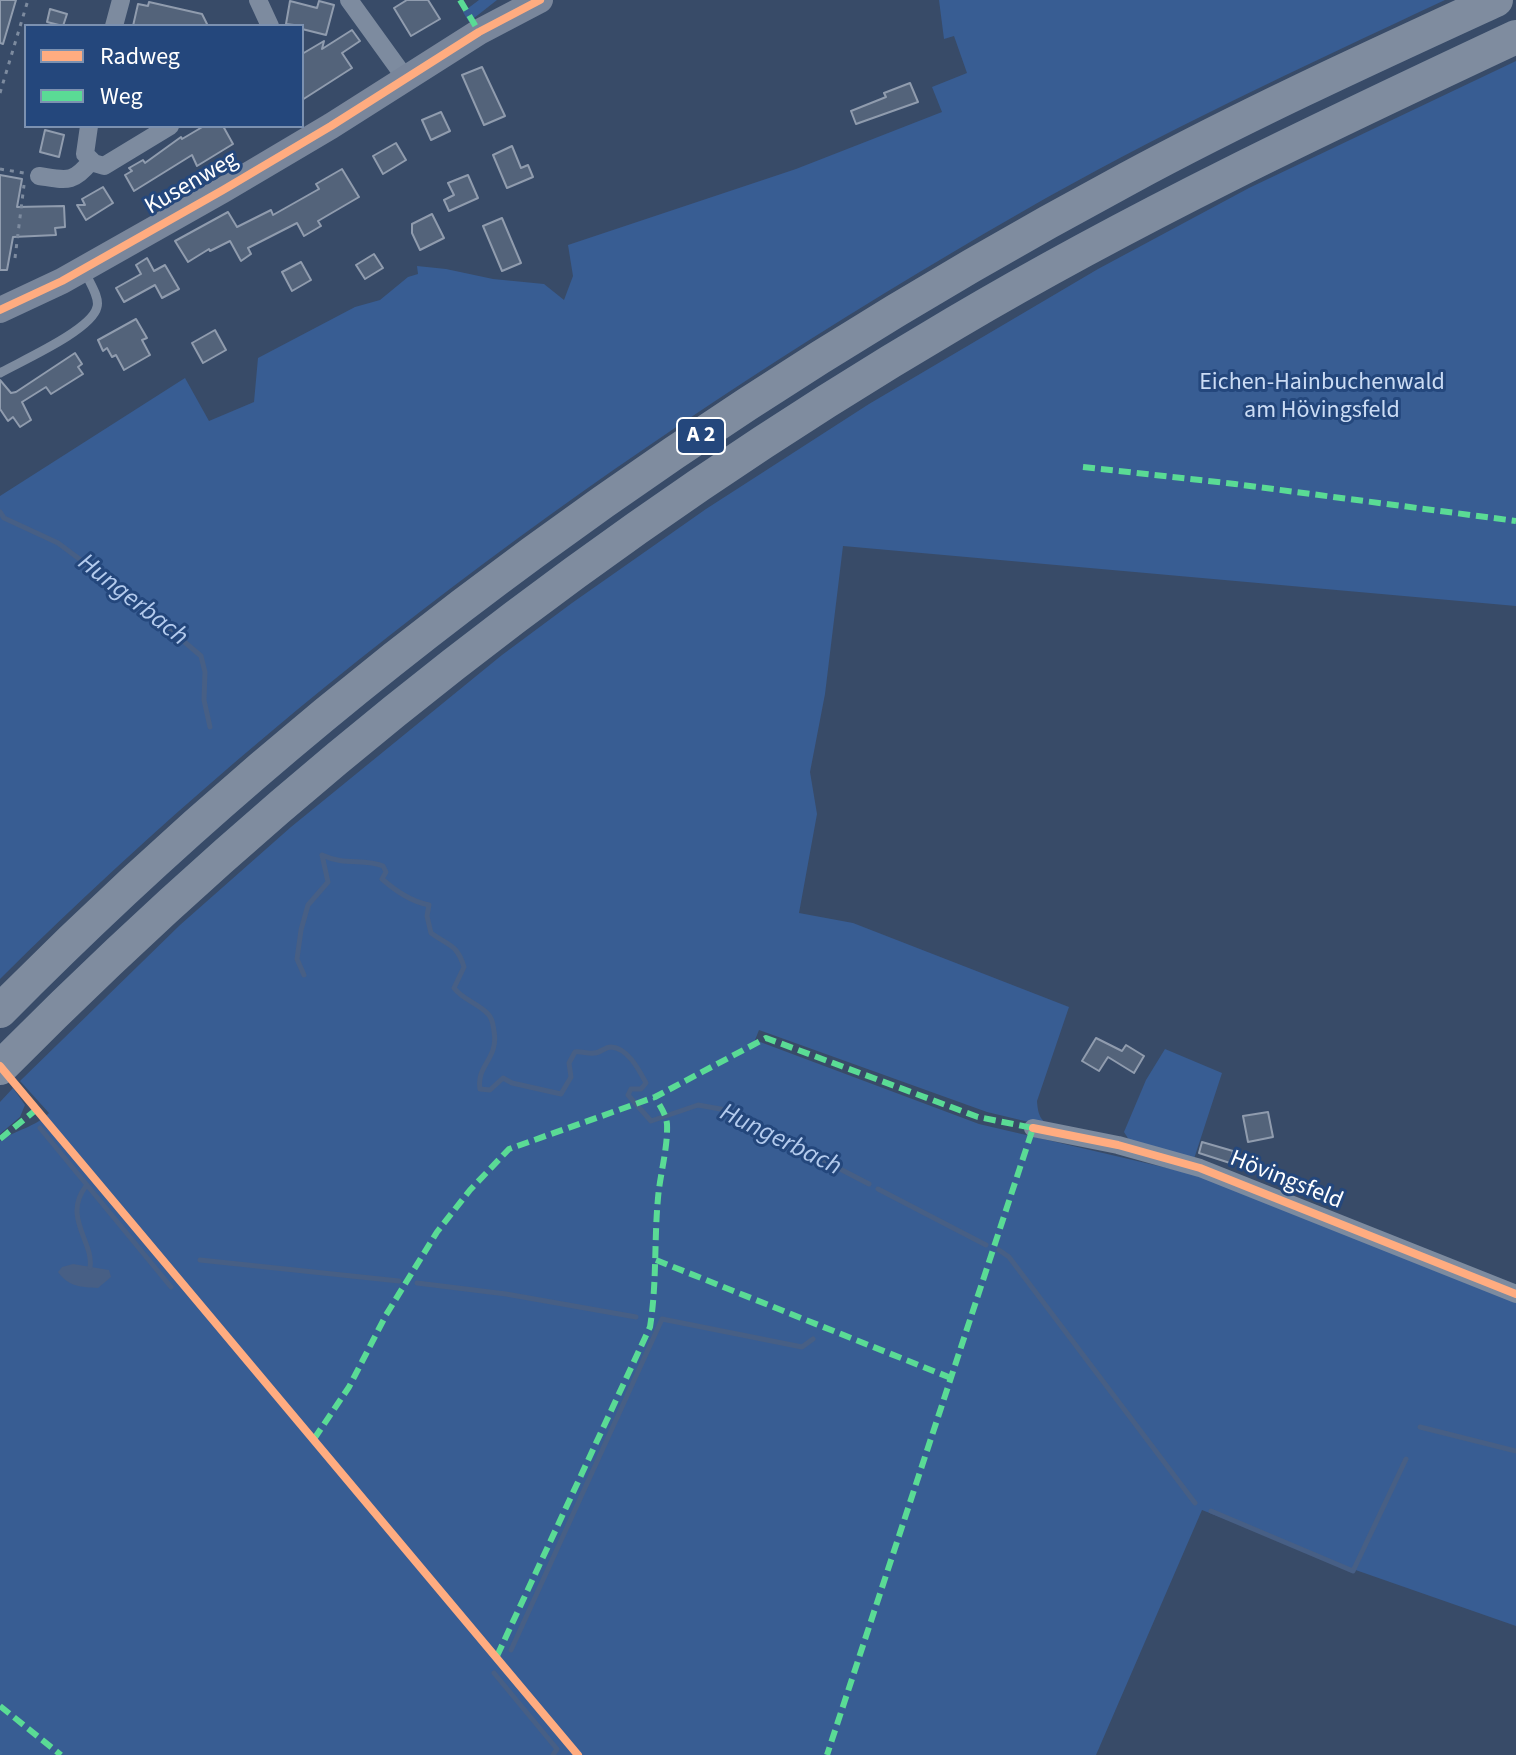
<!DOCTYPE html>
<meta charset="utf-8">
<style>
body{margin:0}
#map{position:relative;width:1516px;height:1755px;overflow:hidden;background:#384b68;font-family:"Source Sans 3",sans-serif}
canvas{display:block}
.legend{position:absolute;left:24px;top:24px;width:280px;height:104px;box-sizing:border-box;background:#24477c;border:2px solid #7c91b0;margin:0;padding:10px 14px;list-style:none;font-size:24px;color:#fff}
.legend li{display:flex;align-items:center;gap:16px;height:40px}
.legend b{width:40px;border:2px solid #7c91b0}
</style>
<div id="map">
<canvas width="1516" height="1755"></canvas>
<ul class="legend">
<li><b style="height:10px;background:#ffac80"></b>Radweg</li>
<li><b style="height:10px;background:#5adb95"></b>Weg</li>
</ul>
</div>
<script>
const g = document.querySelector('canvas').getContext('2d');
g.lineJoin = 'round';
function fillPath(path, color) {
  g.fillStyle = color;
  g.fill(path, 'evenodd');
}
function strokePath(path, color, width, dash) {
  g.strokeStyle = color;
  g.lineWidth = width;
  g.lineCap = dash ? 'butt' : 'round';
  g.setLineDash(dash || []);
  g.stroke(path);
}
function label(font, color, halo, rows, align = 'center') {
  g.font = font + ' "Source Sans 3",sans-serif';
  g.lineWidth = 6;
  g.setLineDash([]);
  g.textBaseline = 'middle';
  g.strokeStyle = halo;
  g.fillStyle = color;
  for (const [text, x, y, turn = 0] of rows) {
    g.save();
    g.translate(x, y);
    g.rotate((+turn || 0) * Math.PI / 180);
    g.textAlign = isNaN(turn) ? turn : align;
    if (halo) g.strokeText(text, 0, 0);
    g.fillText(text, 0, 0);
    g.restore();
  }
}
const green = new Path2D(`
 M479,0h18l-28,22 -6,-10z
 M939,0h506c-143,67 -288,134 -425,213 -371,213 -717,465 -1020,766v-483l185,-118 24,43 45,-19 4,-44 97,-51 25,-7 28,-23 10,-3 -1,-8 29,3 47,10 51,5 20,16 9,-24 -5,-31 228,-76 146,-57 -10,-25 35,-14 -13,-37 -10,3z
 M1516,61v545l-673,-60 -18,148 -15,78 7,42 -18,99 54,10 216,84 -32,94c1,14 3,20 17,27l-67,-16 -228,-82 -4,10 224,84 218,51 319,125v326l-169,-59 -145,-57 -106,245h-1096v-614c15,-11 36,-14 49,-28l-29,-32 160,-156 111,-98 211,-172 70,-52 134,-94 163,-105 229,-135 151,-81z
 M1165,1049l57,24 -29,89 -62,-19 -7,-11 22,-52z
 M13,1088l12,17 -5,12 -20,17v-32z`);
const water = new Path2D(`
 M73,1264l36,6 2,7 -13,11c-17,-1 -29,-1 -40,-16l4,-5z`);
const stream = new Path2D(`
 M0,512l4,6 54,25 83,62 60,51 4,16 -1,28 6,27
 M322,855c23,11 42,3 61,11l3,6 -4,7c14,12 28,22 47,26l-2,11 4,17c18,13 26,11 33,34l-10,21c9,12 24,15 34,26 5,5 5,11 6,17 5,28 -18,34 -14,58l10,1 13,-12 9,5 49,11 10,-17 -2,-14 6,-11c7,-1 12,2 19,1 7,0 10,-6 17,-6 17,1 28,23 35,36l-5,6h-10l-3,6 23,26 47,-16 28,5 143,74
 M304,975l-7,-16 4,-29 7,-25 20,-23 -6,-27
 M40,1128l131,159
 M86,1186c-24,31 8,56 4,81
 M878,1189l108,56
 M999,1250l10,7 186,246
 M200,1260l199,21
 M417,1283l89,11 130,23
 M1420,1427l96,24
 M1211,1511l142,60 53,-112
 M511,1650l151,-331 140,28 11,-8
 M494,1673l63,76 -4,6`);
const building = new Path2D(`
 M0,0h16l-13,44 -3,-1z
 M407,0h21l12,19 -29,17 -17,-28z
 M290,1l27,7 2,-7 15,4 -8,30 -24,-6v-3l-16,-2z
 M149,2l53,12 6,12h-75l5,-22 10,2z
 M50,9l17,5 -4,12 -16,-4z
 M352,30l8,11 -18,12 10,15 -50,32v-46l22,-13 -2,8z
 M482,67l23,49 -21,9 -22,-50z
 M910,83l8,19 -62,22 -5,-13 35,-14 -2,-4z
 M441,112l9,19 -19,9 -9,-20z
 M204,126h19l10,18 -36,22 -5,-11 -58,36 -9,-16 7,-4 -3,-3 14,-8 2,3 36,-26 1,2z
 M45,130l19,5 -5,22 -19,-5z
 M396,143l10,17 -23,14 -10,-18z
 M512,146l9,22 7,-3 5,12 -26,11 -14,-33z
 M342,169l17,28 -41,24 3,5 -17,10 -7,-13 -49,25 3,6 -10,7 -11,-20 -20,10 -1,-2 -21,13 -13,-21 53,-29 9,15 34,-17 2,5 46,-26 -3,-5z
 M0,175l22,4 -5,28 47,-1 1,21 -10,1 1,7 -43,2 -6,33h-7z
 M468,175l10,23 -29,13 -5,-11 10,-5 -6,-12z
 M103,187l10,16 -27,17 -9,-15h8l-3,-6z
 M432,214l12,24 -24,12 -8,-17v-9z
 M502,218l19,45 -19,8 -19,-45z
 M374,254l9,14 -18,11 -9,-14z
 M147,258l7,13 11,-6 14,24 -17,9 -7,-13 -31,17 -8,-14 25,-14 -5,-9z
 M301,262l10,18 -19,11 -10,-19z
 M136,319l11,19 -5,2 8,15 -26,15 -8,-15 -4,2 -5,-9 -4,3 -5,-11z
 M215,330l11,20 -23,13 -11,-20z
 M75,353l7,11 -4,3 5,7 -32,20 -5,-7 -24,15 9,18 -11,7 -7,-10 -5,4 -8,-12v-29l11,13 5,-1z
 M1096,1038l26,13 4,-6 18,11 -10,17 -26,-16 -9,14 -17,-10z
 M1268,1112l5,25 -25,5 -5,-26z
 M1202,1142l31,9 -3,12 -31,-10z`);
const path = new Path2D(`
 M0,93l28,-93
 M0,169l24,4
 M15,258l9,-73`);
const lane = new Path2D(`
 M0,373c21,-12 92,-43 97,-66 3,-10 -8,-25 -12,-35`);
const street = new Path2D(`
 M258,0l12,26
 M349,0l57,79
 M114,26l7,-26
 M89,126l-4,28 9,9 10,3 66,-40
 M39,176c27,4 34,8 52,-15
 M1033,1128l85,17 82,23 316,126`);
const secondary = new Path2D(`
 M0,310l62,-29 161,-91 108,-64 148,-94 61,-32`);
const highway = new Path2D(`
 M0,1011c329,-333 715,-611 1127,-832 120,-65 245,-122 369,-179
 M0,1068c284,-287 606,-540 955,-745 181,-107 371,-197 561,-286`);
const quiet = new Path2D(`
 M460,0l19,32
 M1083,467l152,17 281,37
 M0,1139l37,-30
 M656,1260l295,118
 M314,1439l35,-52 37,-72 51,-83 33,-42 39,-41 146,-52 111,-59 212,79 55,11 -206,627
 M497,1656l153,-329c7,-44 4,-86 8,-129 2,-24 10,-50 9,-74 -1,-10 -7,-18 -12,-27
 M0,1706l61,49`);
const cycleway = new Path2D(`
 M0,310l62,-29 161,-91 108,-64 148,-94 61,-32
 M0,1066l578,689
 M1033,1128l85,17 82,23 316,126`);
const shields = [
 [701,436,48]
];
const shieldNames = [
 ["A 2",701,436]
];
const streetNames = [
 ["Kusenweg",192,184,-30],
 ["Hövingsfeld",1286,1181,22]
];
const parkNames = [
 ["Eichen-Hainbuchenwald",1322,384],
 ["am Hövingsfeld",1322,412]
];
const waterNames = [
 ["Hungerbach",132,601,38],
 ["Hungerbach",780,1141,26]
];
fillPath(green, '#385d93');
fillPath(water, '#475f85');
strokePath(stream, '#475f85', 5);
fillPath(building, '#53637a');
strokePath(building, '#909cae', 2);
strokePath(path, '#7d8b9f', 3, [4, 6]);
strokePath(lane, '#7d8b9f', 9);
strokePath(street, '#7d8b9f', 18);
strokePath(secondary, '#79869b', 26);
strokePath(highway, '#7f8c9f', 34);
strokePath(quiet, '#5adb95', 6, [12, 6]);
strokePath(cycleway, '#ffac80', 8);
for (const [x, y, w] of shields) {
  const box = new Path2D();
  box.roundRect(x - w / 2, y - 18, w, 36, 6);
  g.fillStyle = '#24477c';
  g.fill(box);
  strokePath(box, '#fff', 2);
}
label('bold 22px', '#fff', null, shieldNames);
label('24px', '#fff', '#24477c', streetNames);
label('24px', '#cbdcf4', '#24477c', parkNames);
label('italic 26px', '#b4cbed', '#24477c', waterNames);
</script>
